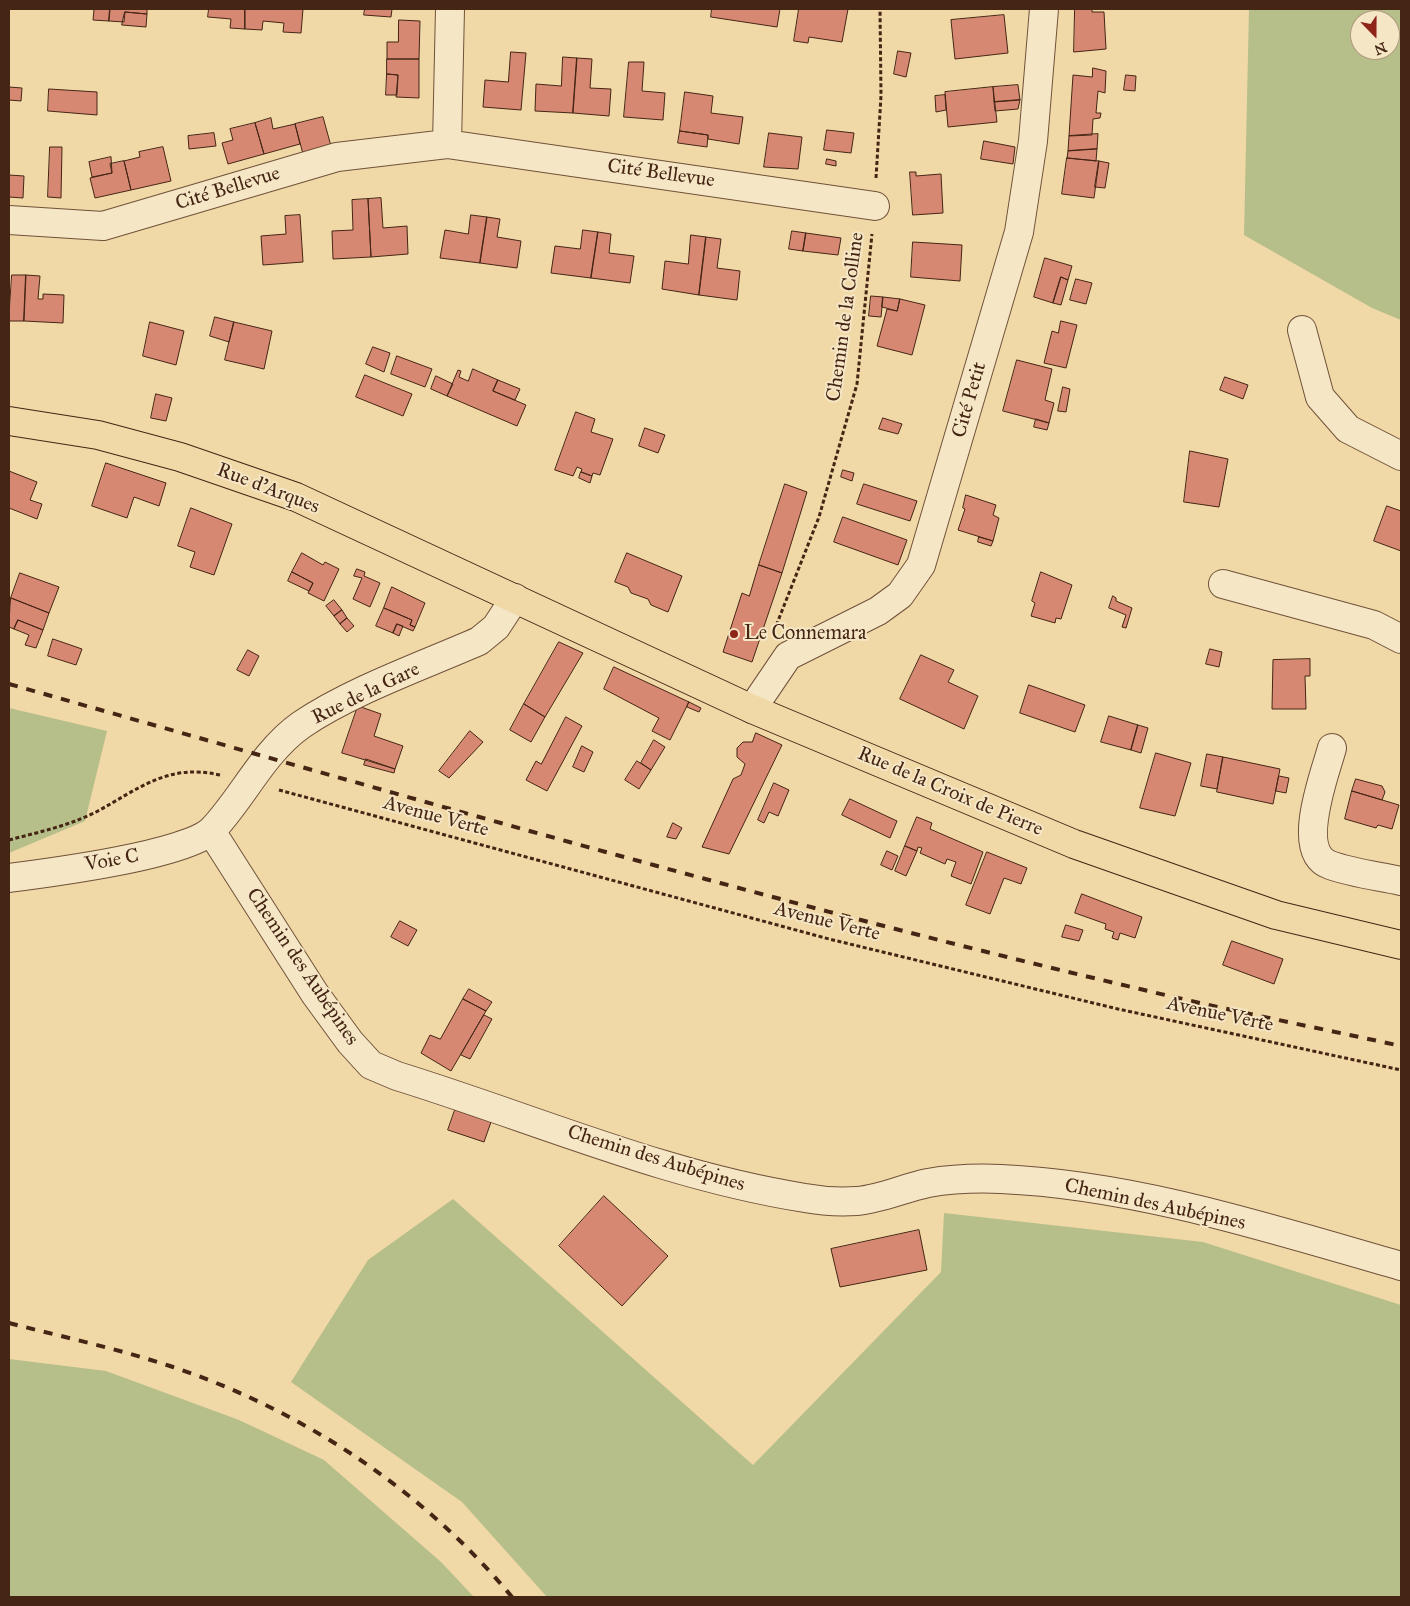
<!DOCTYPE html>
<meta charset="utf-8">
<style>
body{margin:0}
#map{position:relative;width:1410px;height:1606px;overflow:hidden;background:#f0d8a7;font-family:"IM FELL Great Primer",serif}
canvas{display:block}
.frame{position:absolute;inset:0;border:10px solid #452514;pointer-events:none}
.north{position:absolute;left:1350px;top:10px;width:50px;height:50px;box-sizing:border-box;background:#f5e6c6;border:1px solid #af997f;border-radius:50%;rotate:158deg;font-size:14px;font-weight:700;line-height:20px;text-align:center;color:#452514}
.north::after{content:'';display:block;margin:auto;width:18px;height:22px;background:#8f2418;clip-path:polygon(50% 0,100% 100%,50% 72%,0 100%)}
</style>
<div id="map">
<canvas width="1410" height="1606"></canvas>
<div class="frame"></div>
<div class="north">N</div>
</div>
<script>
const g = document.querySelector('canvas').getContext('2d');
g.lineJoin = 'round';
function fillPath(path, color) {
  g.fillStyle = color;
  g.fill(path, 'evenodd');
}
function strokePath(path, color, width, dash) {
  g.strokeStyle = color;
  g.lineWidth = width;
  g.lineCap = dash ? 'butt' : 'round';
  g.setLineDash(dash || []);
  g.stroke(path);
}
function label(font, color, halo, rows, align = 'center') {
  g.font = font + ' "IM FELL Great Primer",serif';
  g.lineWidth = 4;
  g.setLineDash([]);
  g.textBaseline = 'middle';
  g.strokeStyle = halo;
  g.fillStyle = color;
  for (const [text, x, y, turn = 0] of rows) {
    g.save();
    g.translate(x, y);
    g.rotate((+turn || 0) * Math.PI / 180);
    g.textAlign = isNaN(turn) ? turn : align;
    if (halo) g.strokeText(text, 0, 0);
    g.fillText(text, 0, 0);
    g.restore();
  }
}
const green = new Path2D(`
 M1249,9h152v311l-29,-12 -128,-73zM1360,20h30v30h-30z
 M9,708l98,23 -22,90 -76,32z
 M453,1199l300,266 188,-193 3,-59 259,29 198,63v292h-854l-85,-95 -171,-120 77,-122z
 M9,1359l97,12 133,49 85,40 117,102 33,35h-465z`);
const building = new Path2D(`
 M71,9h39l-1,12 -16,-1 1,-10z
 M110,9h37v5l-22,-2 -1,10 -15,-1z
 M209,9h36v20l-15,-1 1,-9 -23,-2z
 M245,9h58l-2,24 -18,-1 1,-9 -21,-2 -1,9 -17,-1z
 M365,9h27l-1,8 -27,-2z
 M712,9h68l-3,18 -66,-10z
 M799,9h49l-6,33 -33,-5 -1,6 -14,-2z
 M1075,9h17v3h12l2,37 -32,3z
 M125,12l22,2 -1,13 -24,-2z
 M1004,15l4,38 -53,6 -4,-39z
 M399,20l21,1 -1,38h-32v-17h11z
 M898,51l13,2 -5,24 -12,-3z
 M511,52l15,1 -5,57 -38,-3 2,-27 23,2z
 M563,57l14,1 -4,55 -38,-2 1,-27 25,2z
 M577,58l15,1 -2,29 21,1 -2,27 -36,-3z
 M387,59h32v39l-23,-1 2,-22 -11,-1z
 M629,62h15l-2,29 23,2 -2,27 -39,-3z
 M1093,68l13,3 -1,22 -7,-2 -2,22h5l-1,5 -7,1 -1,16 -23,1 4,-61 19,2z
 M387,74l11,1 -1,20h-11z
 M1126,75l10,1 -1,15 -11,-1z
 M1018,85l2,15 -26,2 -1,-15z
 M9,87l13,1 -1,13 -12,-1z
 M993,87l4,35 -49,5 -3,-35z
 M49,89l48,3v23l-49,-4z
 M685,92l28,4 -2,17 32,4 -4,27 -31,-5v-4l-28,-4z
 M945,95l1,15 -10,2 -1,-16z
 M1020,100l-2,9 -23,2 -1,-9z
 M323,117l8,29 -28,8 -8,-30z
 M271,118l2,11 22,-5 5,20 -36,10 -9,-31z
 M255,123l9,31 -36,10 -6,-21 11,-3 -3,-11z
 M827,130l27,3 -3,20 -27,-3z
 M680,131l28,4 -1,12 -29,-4z
 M214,133l2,13 -27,3 -1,-13z
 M769,133l33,4 -4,32 -34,-2z
 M1098,134l-1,15 -29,2 1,-15z
 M984,141l31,6 -2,17 -32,-5z
 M50,147h12l-1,51 -13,-1z
 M163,147l8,34 -40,9 -7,-29 16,-4 -1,-5z
 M1097,149l-1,12 -29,-3 1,-7z
 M111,157l1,16 -20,4 -3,-15z
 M1067,158l32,3 -5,37 -32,-4z
 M827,159l9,2v5l-10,-2z
 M124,161l7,29 -36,8 -5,-20 22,-5 -2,-9z
 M1099,161l10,2 -4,25 -10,-1z
 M910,172h6v4l25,-2 2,39 -30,2z
 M9,175l15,1 -1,22 -14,-1z
 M381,198l2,30 24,-2 1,28 -37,3 -3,-58z
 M368,199l3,58 -38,2 -1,-28 21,-1 -1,-30z
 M300,215l3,47 -40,3 -2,-29 25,-2 -1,-18z
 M471,215l16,2 -7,46 -40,-5 5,-28 23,4z
 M487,217l13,2 -3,18 24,4 -4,27 -37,-5z
 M583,230l15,2 -7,46 -40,-5 4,-27 25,3z
 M792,231l14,2 -3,18 -14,-2z
 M598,232l13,2 -2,19 25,3 -4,27 -39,-5z
 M806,233l35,5 -3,17 -35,-4z
 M691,235l15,2 -7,58 -37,-6 3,-28 23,3z
 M706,237l15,2 -4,29 23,3 -3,29 -38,-5z
 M913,242l49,3 -2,36 -49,-4z
 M1045,258l27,8 -4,14 -7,-3 -8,26 -19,-6z
 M12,275h14l-2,46h-15z
 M26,275l14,1 -2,23h5v-5l21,1 -1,28 -39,-2z
 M1061,277l7,3 -7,25 -8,-2z
 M1076,279l16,4 -6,21 -16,-4z
 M871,296l12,1 -2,20 -12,-1z
 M883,297l17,2 -3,12 -15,-4z
 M900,299l25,6 -13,50 -35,-9 10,-37 10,2z
 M215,317l19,5 -5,20 -19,-6z
 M1061,321l16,4 -11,43 -22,-5 8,-32 6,2z
 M150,322l34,9 -8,34 -33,-9z
 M234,322l38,9 -8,38 -39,-9z
 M373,347l17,6 -6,19 -18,-8z
 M397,356l35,13 -7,18 -34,-13z
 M1017,360l35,9 -7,31 9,3 -5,20 -46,-12z
 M473,369l25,11 -5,11 33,14 -9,21 -70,-30 11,-26 3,1 -2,6 9,4z
 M365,375l47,19 -9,22 -47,-19z
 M436,376l17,8 -6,12 -16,-7z
 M1225,377l23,8 -5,14 -23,-9z
 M498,380l22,9 -5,11 -22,-9z
 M1063,387l7,2 -4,23 -8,-1z
 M156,394l16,4 -6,23 -15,-3z
 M576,412l19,7 -4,13 22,7 -13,36 -7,-2 -1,3 -11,-4 1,-3 -5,-2 -4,9 -18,-6z
 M883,418l19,6 -4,10 -19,-5z
 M1036,419l13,4 -2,7 -13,-3z
 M645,428l20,7 -7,18 -19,-7z
 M1190,451l38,8 -9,48 -35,-5z
 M106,463l60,20 -7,23 -25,-9 -7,21 -35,-12z
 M843,470l11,3 -2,8 -11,-4z
 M9,471l28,11 -7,18 12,4 -5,15 -28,-11z
 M581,472l11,4 -2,7 -11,-5z
 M785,484l22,8 -25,81 -23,-8z
 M864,484l53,17 -7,20 -53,-17z
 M966,495l30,10 -3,10 6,3 -6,23 -35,-11 7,-21 -2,-1z
 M1387,506l14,5v40l-27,-10z
 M191,508l41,16 -18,51 -24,-8 5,-15 -17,-6z
 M843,517l64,23 -9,25 -64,-23z
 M979,537l14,4 -2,5 -13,-4z
 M302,553l21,12 2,-3 14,7 -15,32 -16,-8 5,-10 -21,-11z
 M627,553l55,23 -14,36 -17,-7 -3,-6 -17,-6 -3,-6 -13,-5z
 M759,565l23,8 -30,89 -29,-10 19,-59 7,3z
 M357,569l8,3 -1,4 16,7 -10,24 -17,-8 9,-21 -8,-2z
 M292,572l21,11 -4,8 -21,-10z
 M1041,572l31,13 -11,34 -5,-1 -1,5 -24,-7 4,-13 -3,-2z
 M20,573l39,14 -10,26 -38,-15z
 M392,587l33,16 -10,24 -5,-2 2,-5 -28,-12z
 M1113,596l3,2v3l16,7 -6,20 -4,-1 4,-12 -17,-7z
 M11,598l38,15 -6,17 -25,-10 -4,9 -5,-2z
 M334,600l8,10 -8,6 -8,-10z
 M384,608l28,12 -2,5 5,2 -2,4 -16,-7 -4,9 -17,-7z
 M342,610l5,8 -7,6 -6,-8z
 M347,618l7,8 -7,6 -7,-8z
 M18,620l25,10 -7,18 -11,-3 4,-10 -15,-6z
 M397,624l6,2 -4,10 -6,-3z
 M53,639l29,10 -6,16 -28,-9z
 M559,642l24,11 -38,64 -21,-13z
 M1210,649l12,3 -3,15 -13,-3z
 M248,650l11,6 -10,20 -12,-6z
 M921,655l33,15 -6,12 30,14 -14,33 -64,-30z
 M1310,659v17h-5l1,33h-34l1,-49z
 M614,667l75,35 -19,38 -18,-9 7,-13 -55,-29z
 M1029,685l56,20 -10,27 -55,-19z
 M689,702l12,6 -2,4 -12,-5z
 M524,704l21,13 -14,25 -21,-12z
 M358,706l23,8 -7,22 29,10 -8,23 -53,-16z
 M1109,716l29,9 -7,25 -30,-8z
 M566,717l16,9 -35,65 -21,-11 10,-19 5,3z
 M1138,725l10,3 -7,25 -10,-3z
 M470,731l13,11 -34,36 -10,-7z
 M756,733l26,12 -53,109 -27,-7 31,-68 8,-4 4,-11 -8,-7v-9l6,-6h9z
 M654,740l11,7 -14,23 -10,-7z
 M582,746l11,6 -9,20 -11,-5z
 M1156,753l35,10 -16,53 -35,-8z
 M1207,754l16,3 -6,32 -16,-3z
 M1223,757l57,12 -7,35 -56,-12z
 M366,759l29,10 -1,4 -30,-8z
 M637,761l14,9 -12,19 -14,-9z
 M1279,776l10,2 -3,15 -10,-2z
 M1356,779l26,7 3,6 -3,8 -30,-9z
 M774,783l15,7 -11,26 -9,-4 -5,11 -6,-3z
 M1352,791l47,14 -7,24 -14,-4 -2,3 -31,-9z
 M850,799l47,22 -7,17 -48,-23z
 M917,817l15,6 -2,6 53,23 -12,32 -20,-8 5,-14 -9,-3 -2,5 -25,-11 2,-5 -4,-1 -1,4 -12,-5z
 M673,823l9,5 -6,11 -9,-2z
 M905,846l12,5 -11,25 -11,-5z
 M887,851l11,5 -6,14 -11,-5z
 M987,852l40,16 -6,16 -17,-6 -14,36 -24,-9z
 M1082,894l60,23 -7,21 -15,-5 -2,7 -6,-2 2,-6 -9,-3 1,-5 -31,-11z
 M400,921l17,9 -9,16 -17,-9z
 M1066,925l17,5 -4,11 -17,-4z
 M1232,941l51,18 -9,25 -51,-19z
 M469,989l23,13 -6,9 -23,-12z
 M463,999l23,12 -35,60 -30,-18 9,-18 10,4z
 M484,1015l8,4 -22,40 -9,-4z
 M455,1110l36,12 -7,20 -36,-12z
 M604,1196l64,60 -46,50 -63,-60z
 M919,1230l8,40 -87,17 -9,-38z`);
const path = new Path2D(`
 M876,178l5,-82 -1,-87
 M774,631l45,-114 38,-133 15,-150
 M279,790l550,149 289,70 283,61
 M9,840c30,-8 59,-14 87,-28 43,-23 71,-49 124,-37`);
const minor = new Path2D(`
 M447,144l3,-135
 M9,220l94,6 234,-69 110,-13 428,62
 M1302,330l18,67 28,32 53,27
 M1223,584l151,41 27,14
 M752,709l36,-53 90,-45 22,-16 21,-30 98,-333 14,-91 11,-132
 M1332,748c-7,26 -38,104 -2,117 22,8 48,11 71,16
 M211,831l104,163 35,48 21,23 26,11c136,42 268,100 408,122 16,3 36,4 52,3 24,-2 47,-13 71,-18 23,-4 49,-5 73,-4 136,6 270,50 400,87
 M9,878c39,-5 180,-23 204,-49 31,-33 50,-77 88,-104 50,-34 121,-59 178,-84l17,-14 19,-29`);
const major = new Path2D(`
 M9,421l89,14 82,22 116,40 456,212 322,135 202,71 125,30`);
const rail = new Path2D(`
 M9,684c375,106 751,216 1131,305 86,21 174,38 261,57
 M9,1323c54,14 110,26 164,44 131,44 251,124 339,230`);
const markers = [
 [734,634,5,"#8f2418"]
];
const streetNames = [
 ["Cité Bellevue",661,174,8],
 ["Cité Bellevue",228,189,-17],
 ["Chemin de la Colline",846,317,-82],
 ["Cité Petit",970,400,-74],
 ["Rue d'Arques",268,489,21],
 ["Rue de la Gare",366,694,-26],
 ["Rue de la Croix de Pierre",950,792,23],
 ["Avenue Verte",436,817,15],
 ["Voie C",112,861,-10],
 ["Avenue Verte",827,922,14],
 ["Chemin des Aubépines",302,967,56],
 ["Avenue Verte",1220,1015,12],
 ["Chemin des Aubépines",656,1159,17],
 ["Chemin des Aubépines",1155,1205,12]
];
const poiNames = [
 ["Le Connemara",744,634]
];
fillPath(green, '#b6bf8a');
fillPath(building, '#d78873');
strokePath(building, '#452514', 1);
strokePath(minor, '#705239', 30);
strokePath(major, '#452514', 30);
strokePath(path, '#452514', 3, [4, 2.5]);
strokePath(minor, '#f5e6c6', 28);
strokePath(major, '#f0d8a7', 28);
strokePath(rail, '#452514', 4, [9, 9]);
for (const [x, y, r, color] of markers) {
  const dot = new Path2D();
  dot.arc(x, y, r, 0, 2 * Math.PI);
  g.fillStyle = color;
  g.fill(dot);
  strokePath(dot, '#f5e6c6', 2);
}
label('20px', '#452514', '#f5e6c6', streetNames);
label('20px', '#452514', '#f5e6c6', poiNames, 'left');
</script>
